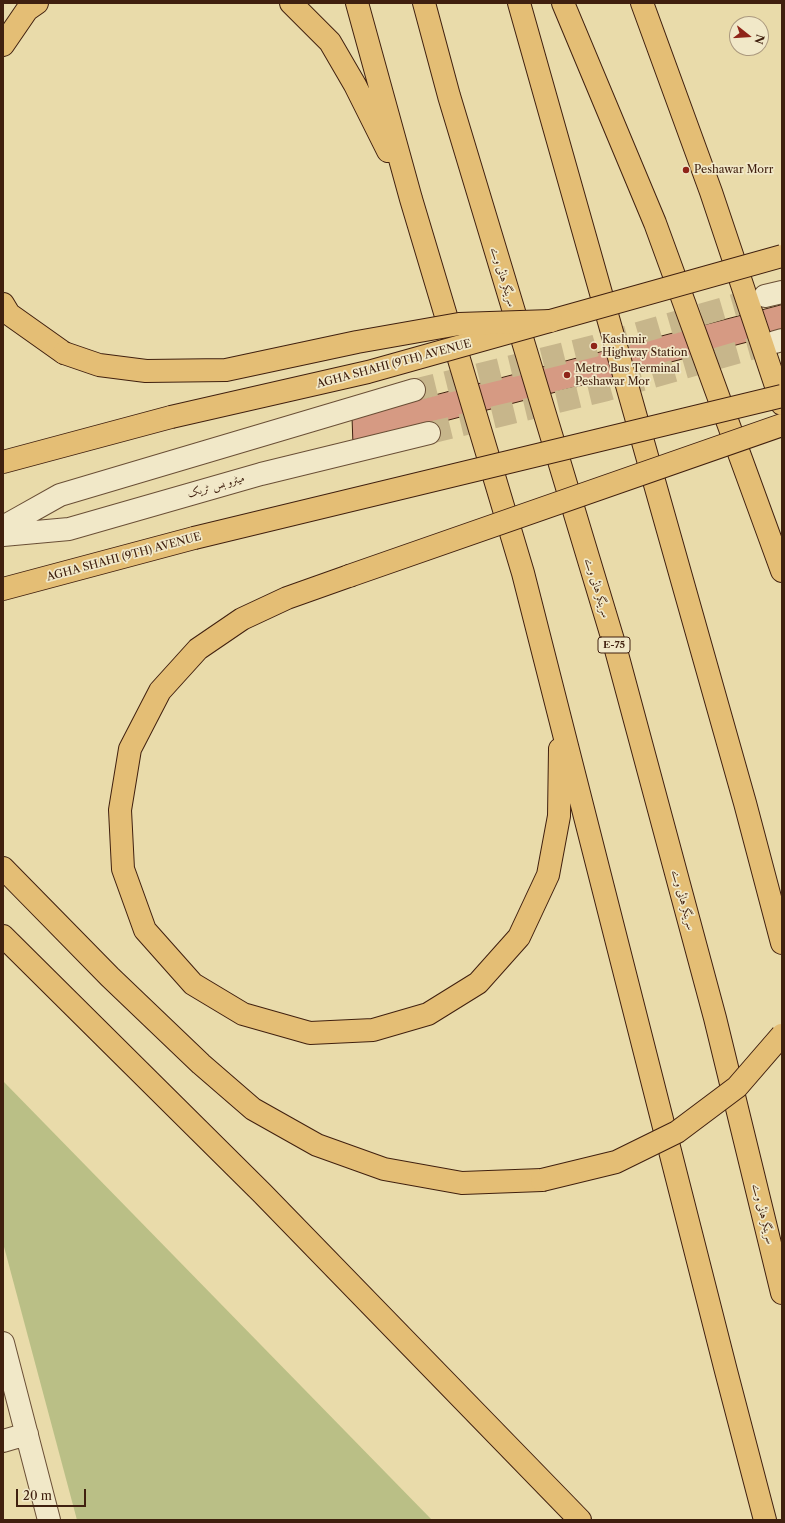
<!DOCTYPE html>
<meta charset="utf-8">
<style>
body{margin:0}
#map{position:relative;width:785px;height:1523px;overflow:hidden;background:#e9dbaa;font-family:"Libre Caslon Text",serif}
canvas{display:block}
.frame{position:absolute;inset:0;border:4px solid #40200f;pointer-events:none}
.north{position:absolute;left:729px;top:16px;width:40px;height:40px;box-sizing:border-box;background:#f1e8c8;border:1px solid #aa987e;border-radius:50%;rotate:107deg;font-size:11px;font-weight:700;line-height:16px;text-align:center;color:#40200f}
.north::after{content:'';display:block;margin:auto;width:14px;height:18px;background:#8f2418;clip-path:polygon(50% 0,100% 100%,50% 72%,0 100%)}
.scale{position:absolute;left:16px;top:1489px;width:70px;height:18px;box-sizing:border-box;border:2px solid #40200f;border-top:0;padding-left:5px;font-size:12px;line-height:14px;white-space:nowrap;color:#40200f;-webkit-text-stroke:3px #f1e8c8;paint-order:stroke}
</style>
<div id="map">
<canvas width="785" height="1523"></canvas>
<div class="frame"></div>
<div class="north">N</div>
<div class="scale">20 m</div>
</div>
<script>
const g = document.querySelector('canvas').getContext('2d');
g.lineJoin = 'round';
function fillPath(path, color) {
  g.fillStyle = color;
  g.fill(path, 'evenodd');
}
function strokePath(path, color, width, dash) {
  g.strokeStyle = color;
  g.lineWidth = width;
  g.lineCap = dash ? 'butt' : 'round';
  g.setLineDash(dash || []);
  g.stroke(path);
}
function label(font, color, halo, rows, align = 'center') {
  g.font = font + ' "Libre Caslon Text",Amiri,serif';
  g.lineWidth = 3.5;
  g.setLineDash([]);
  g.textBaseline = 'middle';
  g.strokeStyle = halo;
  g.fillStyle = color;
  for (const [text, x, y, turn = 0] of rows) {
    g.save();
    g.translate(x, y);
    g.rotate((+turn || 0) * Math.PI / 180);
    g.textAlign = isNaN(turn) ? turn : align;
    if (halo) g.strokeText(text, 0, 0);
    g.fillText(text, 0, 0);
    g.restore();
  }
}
const green = new Path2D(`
 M3,1081l429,439h-355l-74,-277z`);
const building = new Path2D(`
 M782,305v28l-429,112 -1,-28z`);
const minorTunnel = new Path2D(`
 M414,390l180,-44 171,-50
 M429,433l178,-43 168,-48`);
const minor = new Path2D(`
 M765,296l17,-4
 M775,342l7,-2
 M3,527l57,-32 354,-105
 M3,535l66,-6 192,-55 168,-41
 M3,1343l46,177
 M3,1441l24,-7`);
const major = new Path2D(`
 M3,462l168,-45
 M3,589l191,-51`);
const highway = new Path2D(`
 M291,3l39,39 25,43 33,66
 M357,3l54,196 112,374 203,798 39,149
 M424,3l25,93 167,554 99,368 67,275
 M519,3l226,800 37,140
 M563,3l92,220 127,348
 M642,3l69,189 71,212
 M3,45l24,-35 10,-7
 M3,304l6,10 55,39
 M349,576l-62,22 -45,21 -44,30 -38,42 -30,58 -10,61 3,59 22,61 48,54 50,30 67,19 63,-3 55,-16 50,-31 41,-46 29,-62 11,-59 1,-67
 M3,868l107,109 91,87 52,45 64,36 67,24 78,14 80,-3
 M3,936l259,257 318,327`);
const majorBridge = new Path2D(`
 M171,417l197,-45 414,-116
 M194,538l588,-142`);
const highwayBridge = new Path2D(`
 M64,353l35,12 47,6 80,-1 131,-28 102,-18 92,-3
 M349,576l433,-151
 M542,1180l74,-18 61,-30 60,-45 45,-52`);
const markers = [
 [686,170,4,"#8f2418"],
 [594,346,4,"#8f2418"],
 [567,375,4,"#8f2418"]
];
const shields = [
 [614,645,32]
];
const shieldNames = [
 ["E-75",614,645]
];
const poiNames = [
 ["Peshawar Morr",694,170],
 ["Kashmir",602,340],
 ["Highway Station",602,353],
 ["Metro Bus Terminal",575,369],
 ["Peshawar Mor",575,382]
];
const streetNames = [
 ["سرینگر ہائی وے",503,277,73],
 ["AGHA SHAHI (9TH) AVENUE",394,364,-15],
 ["میٹرو بس ٹریک",216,486,-16],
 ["AGHA SHAHI (9TH) AVENUE",124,557,-15],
 ["سرینگر ہائی وے",597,588,73],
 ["سرینگر ہائی وے",683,900,75],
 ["سرینگر ہائی وے",763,1214,76]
];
fillPath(green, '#babf86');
fillPath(building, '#d69a83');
strokePath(building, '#40200f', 1);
strokePath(minorTunnel, '#c7b68b', 22, [22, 11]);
strokePath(minor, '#6a4f36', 24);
strokePath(major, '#40200f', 24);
strokePath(highway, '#40200f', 24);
strokePath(minor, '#f1e8c8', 22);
strokePath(major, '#e4be75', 22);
strokePath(highway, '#e4be75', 22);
strokePath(majorBridge, '#40200f', 24, []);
strokePath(highwayBridge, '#40200f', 24, []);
strokePath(majorBridge, '#e4be75', 22);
strokePath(highwayBridge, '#e4be75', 22);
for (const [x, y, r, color] of markers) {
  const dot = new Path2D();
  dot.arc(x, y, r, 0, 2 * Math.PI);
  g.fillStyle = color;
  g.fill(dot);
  strokePath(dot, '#f1e8c8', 1.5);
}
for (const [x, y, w] of shields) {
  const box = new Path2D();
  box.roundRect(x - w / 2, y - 8, w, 16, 3);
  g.fillStyle = '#f1e8c8';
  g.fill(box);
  strokePath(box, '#40200f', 1);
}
label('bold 10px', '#40200f', null, shieldNames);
label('11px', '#40200f', '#f1e8c8', poiNames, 'left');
label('11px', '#40200f', '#f1e8c8', streetNames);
</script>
